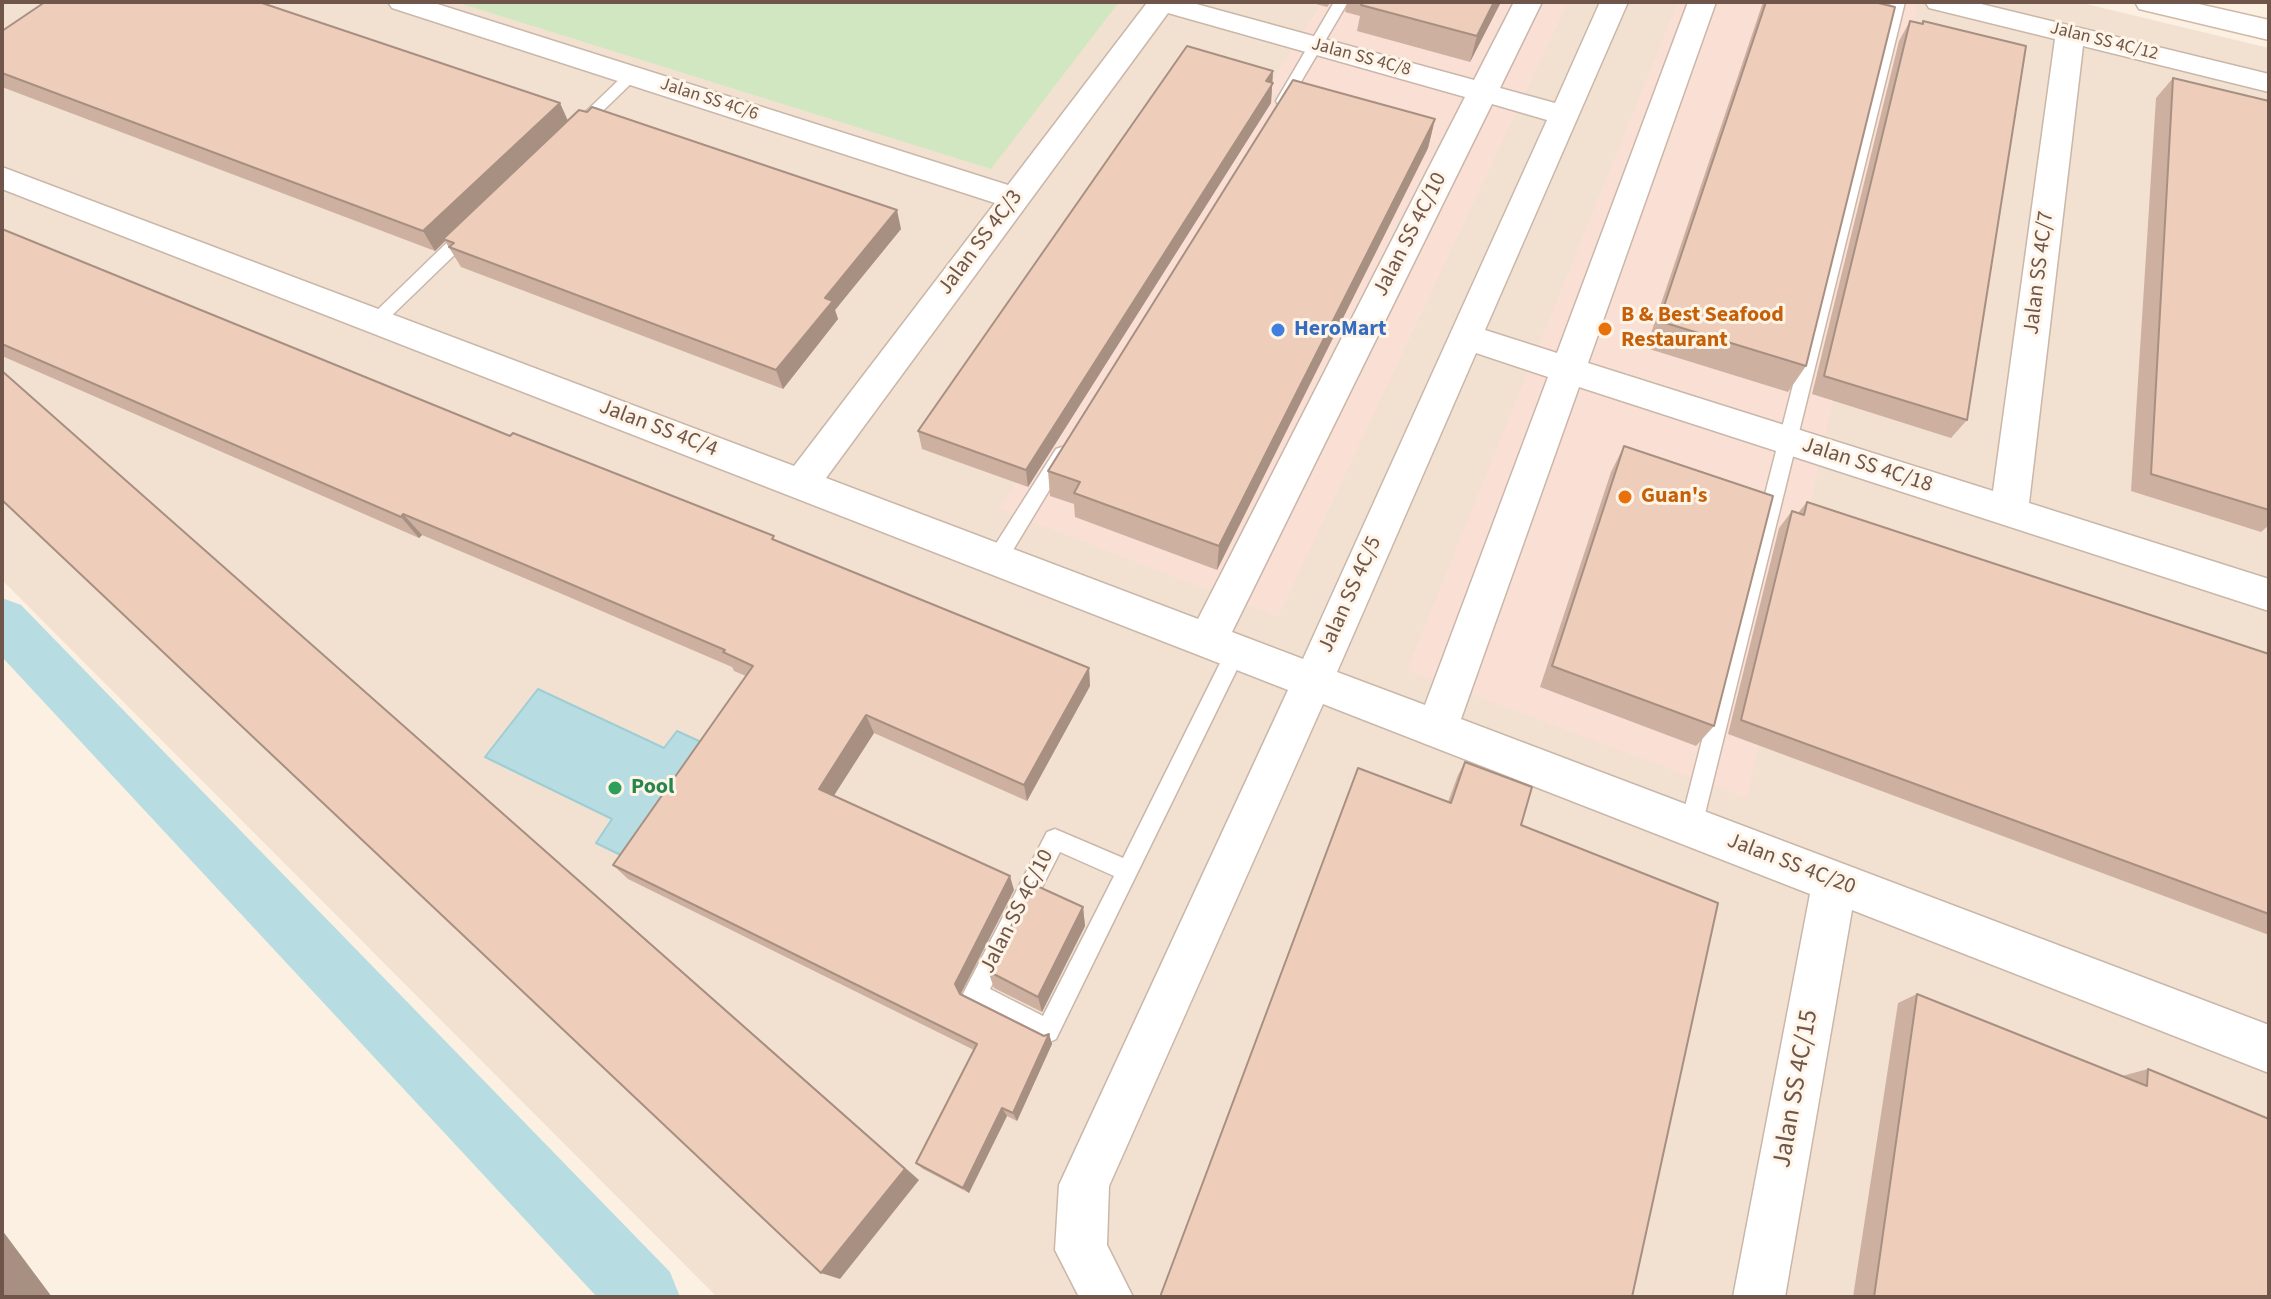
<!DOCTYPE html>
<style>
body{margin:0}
#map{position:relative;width:2271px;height:1299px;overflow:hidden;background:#fbf0e1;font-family:"Source Sans 3",sans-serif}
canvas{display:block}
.frame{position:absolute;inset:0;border:4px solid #70564a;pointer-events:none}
</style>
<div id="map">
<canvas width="2271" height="1299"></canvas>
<div class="frame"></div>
</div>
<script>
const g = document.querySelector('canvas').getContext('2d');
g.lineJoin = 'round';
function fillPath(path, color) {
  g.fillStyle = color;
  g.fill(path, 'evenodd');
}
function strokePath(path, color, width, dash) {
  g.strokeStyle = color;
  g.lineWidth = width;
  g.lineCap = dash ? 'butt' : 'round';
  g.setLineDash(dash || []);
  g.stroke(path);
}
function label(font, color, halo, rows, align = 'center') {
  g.font = font + ' "Source Sans 3",sans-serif';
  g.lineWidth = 6;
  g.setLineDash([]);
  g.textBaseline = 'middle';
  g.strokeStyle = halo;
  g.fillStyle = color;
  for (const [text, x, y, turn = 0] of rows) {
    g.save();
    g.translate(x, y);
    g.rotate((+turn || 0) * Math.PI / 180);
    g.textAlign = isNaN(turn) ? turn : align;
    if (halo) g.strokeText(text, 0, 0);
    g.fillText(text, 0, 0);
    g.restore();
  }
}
const residential = new Path2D(`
 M2,2h2076l191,46v1249h-1552l-715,-717z`);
const commercial = new Path2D(`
 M1322,2h246l-290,615 -279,-108z
 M1678,2h223l17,4 -171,792 -340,-128z`);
const green = new Path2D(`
 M456,2h663l-128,167z`);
const water = new Path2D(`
 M538,689l126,59 13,-17 33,15 -79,114 -35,-17 16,-24 -127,-62z`);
const canal = new Path2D(`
 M2,598l19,7 649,667 10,25h-83l-595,-640z`);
const lane = new Path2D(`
 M1334,2h14l-60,102h-10l-2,-3z
 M1891,2h14l-203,824 -3,7 -8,3 -8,-3 -3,-7z
 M632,70l5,2v6l-54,52h-10v-6l54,-52z
 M468,226l8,6 -2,4 -92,89h-12l-2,-4 2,-4 92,-89z
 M1062,447l6,2 3,5 -3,5 -64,106h-14l-3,-6 3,-6 66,-104z
 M1236,642l7,3 3,6 -190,388 -8,4 -8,-4 -73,-37 -4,-8 4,-8 80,-154 8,-3 68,29 106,-213zM1060,852l54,24 -71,140 -53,-27z`);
const street = new Path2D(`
 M388,2h43l577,183 138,-181 -2,-2h45l285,78 40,-78h28l-42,86 55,15 45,-101h28l-143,328 72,23 131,-351h28l-128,361 405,128 62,-452 -126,-31 -4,-6h48l296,72v18l-186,-46 -54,457 240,76v32l-690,-224 -118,332 808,306v48l-417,-163 -67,387h-52l77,-403 -487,-190 -214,482 -2,59 26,52h-54l-24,-47 4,-65 229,-495 -1286,-501v-22l792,299 201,-263 -603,-195zM1168,13l297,84 -267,522 -372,-141zM1492,104l55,16 -244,539 -71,-27zM1476,353l72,24 -123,328 -88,-33z`);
const secondary = new Path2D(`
 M2135,2h55l79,18v20l-130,-31z`);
const wall = new Path2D(`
 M1309,2h22l-4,5z
 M1347,2h154l-31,60 -113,-31 3,-15 -15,-4z
 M1763,2h111l-68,364 -18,26 -142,-44z
 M1910,21l12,2 1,-2 44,399 -16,18 -139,-44 87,-353z
 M2,31l566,90 333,108 -66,81 3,9 -55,70 -322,-122 -16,-26 -10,10 -433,-164z
 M1273,71l-2,32 -243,384 -106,-38 -4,-18z
 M2173,78l96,23v424l-8,7 -130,-41 25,-393z
 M1435,119l-7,29 -211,422 -142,-53 -1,-13 -24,-8 -2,-25z
 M2,229l508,207 266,104 313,128 1,18 -63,115 -153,-68 -41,63 181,94 -53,104 83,42 5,-2 3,10 -35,77 -10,-5 -38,77 -46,-24 -7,-6 58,-113 -346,-171 -15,-14 133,-189 -12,-5 -2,-4 -170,-73 -140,-59 -3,3 -417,-182z
 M1624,446l90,280 -18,20 -156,-59 71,-215z
 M1807,502l462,152v281l-541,-201 51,-206 13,-17 6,2z
 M1465,762l56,63 197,78 -270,-101 10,-27z
 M1040,887l43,20 2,19 -43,86 -48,-24 -6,-17z
 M1917,994l205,82 26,-7 121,228h-416l45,-294z`);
const shadedWall = new Path2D(`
 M1494,2h7l-31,60 7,-26z
 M1273,71l-2,32 -243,384 -2,-17z
 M560,103l9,20 -126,116 2,2 -10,10 -12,-20z
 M1435,119l-7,29 -211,422 2,-24z
 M897,210l4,19 -66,81 3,9 -55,70 -7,-19 49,-72z
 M2,371l917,809 -79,99 -19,-6z
 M403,514l19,21 -3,3 -18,-21z
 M1089,668l1,18 -63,115 -3,-16z
 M866,715l8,18 -46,72 -9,-16z
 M1010,876l4,14 -54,105 -5,-11z
 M1083,907l2,19 -43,86 -4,-15z
 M1049,1034l3,10 -35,77 -4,-8z
 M1002,1108l5,8 -38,77 -6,-5z
 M2,1230l50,67h-50z`);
const building = new Path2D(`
 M45,2h214l301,101 -137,128 -421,-158v-42z
 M1363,2h131l-17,34 -116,-31z
 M1766,2h108l21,5 -89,359 -147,-45z
 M1910,21l13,3v-3l103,25 -59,374 -143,-44z
 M1187,46l86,25 -7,10 7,2 -247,387 -108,-39z
 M2173,78l96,23v409l-118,-36z
 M1293,80l142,39 -216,427 -145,-53 6,-11 -32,-11z
 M592,107l305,103 -72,88 8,3 -57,69 -327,-123 5,-4 -11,-4 136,-129 8,2z
 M2,229l508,207 3,-3 261,103 -2,3 317,129 -65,117 -158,-70 -47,74 191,87 -55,108 5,10 84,42 5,-2 -36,79 -11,-5 -39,80 -47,-25 61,-119 -364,-179 140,-199 -30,-14 2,-2 -178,-76 -144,-60 -2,3 -399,-173z
 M2,371l903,798 -84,104 -819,-773z
 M1624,446l149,50 -59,230 -162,-60z
 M1807,502l462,152v260l-528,-194 51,-209 12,4z
 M1465,762l67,25 -11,38 197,78 -86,394h-472l198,-529 93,35z
 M1034,882l5,2 -2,2 46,21 -45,90 -50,-26z
 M1917,994l230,92 1,-17 121,50v178h-395z`);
const markers = [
 [1605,329,8,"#e8710a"],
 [1278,330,8,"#3f7fe0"],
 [1625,497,8,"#e8710a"],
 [615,788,8,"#2e9e5b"]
];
const farStreetnames = [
 ["Jalan SS 4C/12",2104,42,14],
 ["Jalan SS 4C/8",1361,58,15],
 ["Jalan SS 4C/6",709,100,18]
];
const streetNames = [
 ["Jalan SS 4C/10",1411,235,-63],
 ["Jalan SS 4C/3",981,243,-53],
 ["Jalan SS 4C/7",2040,273,-83],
 ["Jalan SS 4C/4",658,429,21],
 ["Jalan SS 4C/18",1867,466,18],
 ["Jalan SS 4C/5",1351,595,-66],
 ["Jalan SS 4C/20",1791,865,21],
 ["Jalan SS 4C/10",1018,912,-63]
];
const foodNames = [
 ["B & Best Seafood",1621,316],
 ["Restaurant",1621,341],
 ["Guan's",1641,497]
];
const shopNames = [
 ["HeroMart",1294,330]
];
const leisureNames = [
 ["Pool",631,788]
];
const nearStreetnames = [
 ["Jalan SS 4C/15",1797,1089,-80]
];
fillPath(residential, '#f2e1d0');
fillPath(commercial, '#fadfd5');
fillPath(green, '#d1e7c1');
fillPath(water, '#b7dde2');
strokePath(water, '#9ecdd4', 2);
fillPath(canal, '#b7dde2');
strokePath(lane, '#cab7a9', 3);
strokePath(street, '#cab7a9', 3);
strokePath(secondary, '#d0b9a9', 3);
fillPath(lane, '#fff');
fillPath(street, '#fff');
fillPath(secondary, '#fff');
fillPath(wall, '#cdb0a0');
fillPath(shadedWall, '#a79082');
fillPath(building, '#eecdba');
strokePath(building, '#a79082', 2);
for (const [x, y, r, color] of markers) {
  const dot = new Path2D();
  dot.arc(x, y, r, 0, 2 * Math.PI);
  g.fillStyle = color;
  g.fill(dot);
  strokePath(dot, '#fef4e7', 3);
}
label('18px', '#70564a', '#fef4e7', farStreetnames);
label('22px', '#70564a', '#fef4e7', streetNames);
label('bold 22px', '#c56008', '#fef4e7', foodNames, 'left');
label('bold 22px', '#366cbe', '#fef4e7', shopNames, 'left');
label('bold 22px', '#27864d', '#fef4e7', leisureNames, 'left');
label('26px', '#70564a', '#fef4e7', nearStreetnames);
</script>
